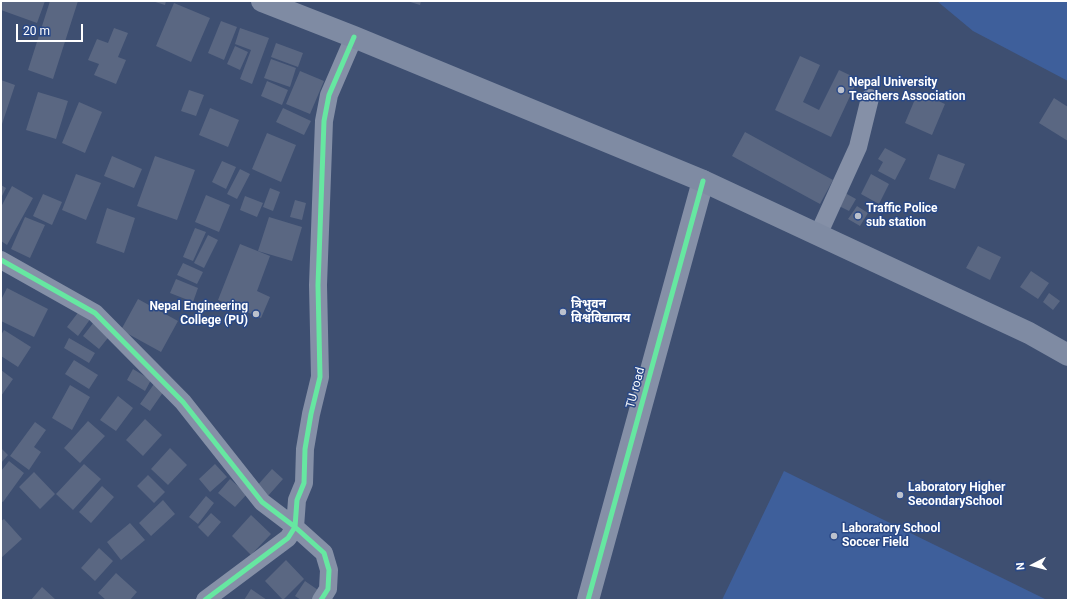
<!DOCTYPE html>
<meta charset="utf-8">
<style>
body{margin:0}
#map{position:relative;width:1069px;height:601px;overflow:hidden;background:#3e4f71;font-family:Roboto,sans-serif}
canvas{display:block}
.frame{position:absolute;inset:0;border:2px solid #fff;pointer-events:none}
.north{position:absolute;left:1013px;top:545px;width:40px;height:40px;-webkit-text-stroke:3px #294886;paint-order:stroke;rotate:264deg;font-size:11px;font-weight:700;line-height:16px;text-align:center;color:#fff}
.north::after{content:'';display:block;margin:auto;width:14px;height:18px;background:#fff;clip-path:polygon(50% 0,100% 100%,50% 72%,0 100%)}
.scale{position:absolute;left:16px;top:24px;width:67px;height:18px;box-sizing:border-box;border:2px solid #fff;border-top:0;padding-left:5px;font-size:12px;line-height:14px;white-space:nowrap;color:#fff;-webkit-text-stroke:3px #294886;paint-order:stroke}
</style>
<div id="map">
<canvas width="1069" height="601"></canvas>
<div class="frame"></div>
<div class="north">N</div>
<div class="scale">20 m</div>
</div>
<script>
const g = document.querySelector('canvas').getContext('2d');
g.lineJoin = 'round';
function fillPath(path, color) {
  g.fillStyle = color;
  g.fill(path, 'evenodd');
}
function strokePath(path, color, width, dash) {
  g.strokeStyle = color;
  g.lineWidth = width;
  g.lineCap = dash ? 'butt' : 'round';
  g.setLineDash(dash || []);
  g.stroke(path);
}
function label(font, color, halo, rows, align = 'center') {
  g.font = font + ' Roboto,"Noto Sans Devanagari",sans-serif';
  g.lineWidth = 3;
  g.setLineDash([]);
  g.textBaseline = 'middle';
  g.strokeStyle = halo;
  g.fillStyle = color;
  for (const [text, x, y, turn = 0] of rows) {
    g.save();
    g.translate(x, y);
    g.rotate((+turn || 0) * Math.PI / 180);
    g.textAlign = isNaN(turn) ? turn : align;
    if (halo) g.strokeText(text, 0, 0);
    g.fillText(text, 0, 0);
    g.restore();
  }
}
const green = new Path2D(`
 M937,1h131v80l-95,-50z
 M784,471l263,129h-325z`);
const building = new Path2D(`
 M1,1h44l-8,22 -36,-13z
 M50,1h28l-25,78 -25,-9z
 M152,1h14l-1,4z
 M407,1h14l-1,4z
 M174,3l36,15 -19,44 -35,-16z
 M221,21l16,6 -13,33 -16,-7z
 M114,28l14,5 -10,24 8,3 -10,24 -22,-9 5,-11 -11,-4 9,-21 11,4z
 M240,28l29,10 -17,46 -12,-5 11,-29 -16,-6z
 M276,43l27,10 -5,14 -27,-10z
 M235,46l13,6 -8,18 -13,-6z
 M800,56l20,9 -17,37 16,8 20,-40 19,9 -27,58 -56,-27z
 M271,59l25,9 -6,19 -26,-9z
 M300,71l24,10 -14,33 -24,-10z
 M1,80l14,5 -14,42z
 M267,81l21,9 -6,15 -21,-9z
 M189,90l15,5 -8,21 -15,-5z
 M38,92l30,9 -12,38 -30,-9z
 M918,92l27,12 -13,31 -27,-12z
 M1054,98l14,9v34l-29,-18z
 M79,102l23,10 -17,41 -23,-10z
 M210,108l29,12 -11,27 -29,-12z
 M283,108l28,13 -7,14 -28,-13z
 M745,132l88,48 -13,24 -88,-48z
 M267,133l29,12 -15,37 -29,-13z
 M885,148l21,11 -11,21 -17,-9 5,-9 -5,-3z
 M938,154l27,10 -10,25 -26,-10z
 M112,156l30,13 -8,19 -30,-12z
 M155,156l40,14 -18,50 -40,-14z
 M222,161l14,6 -10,22 -14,-7z
 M240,169l10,5 -13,25 -10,-5z
 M76,174l25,9 -15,37 -24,-10z
 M871,174l18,10 -10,20 -18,-10z
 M1,185l5,3 -5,10z
 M12,186l21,12 -26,47 -6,-4v-34z
 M270,188l10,4 -7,19 -10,-4z
 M845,193l11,6 -7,12 -10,-5z
 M43,194l19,8 -10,23 -19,-9z
 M206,195l24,10 -11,27 -24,-10z
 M245,196l18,7 -6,14 -17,-7z
 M295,200l11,3 -4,17 -12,-3z
 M857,206l11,7 -8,13 -12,-7z
 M107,208l28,10 -11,35 -28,-10z
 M25,217l20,8 -15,33 -19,-9z
 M269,217l33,10 -10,34 -34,-10z
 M195,228l11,4 -13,29 -10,-4z
 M208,235l10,5 -14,28 -10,-5z
 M240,244l30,12 -13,35 13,6 -9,21 -43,-18z
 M978,246l23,11 -11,23 -24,-12z
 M183,263l20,9 -6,12 -20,-9z
 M1031,271l18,12 -11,16 -18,-12z
 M176,279l22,9 -5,14 -23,-9z
 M7,288l41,21 -14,28 -33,-16v-21z
 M1049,293l11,8 -7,9 -10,-8z
 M138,299l40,22 -17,31 -40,-22z
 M80,310l11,8 -13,18 -11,-9z
 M94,322l17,12 -12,15 -16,-13z
 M4,330l27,17 -13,20 -17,-11v-21z
 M69,338l26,15 -6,10 -25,-15z
 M74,360l24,15 -9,14 -24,-15z
 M133,369l18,11 -6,11 -18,-11z
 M1,370l12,9 -12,17z
 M154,384l10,7 -14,20 -10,-7z
 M70,385l20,12 -18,33 -20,-12z
 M118,396l15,12 -17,23 -16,-11z
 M145,419l17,16 -19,21 -17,-16z
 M88,421l17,15 -25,27 -16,-15z
 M35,422l11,8 -12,17 7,5 -12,18 -19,-14z
 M1,448l7,7 -7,8z
 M170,448l17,17 -19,20 -17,-16z
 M9,461l15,12 -21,29 -2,-1v-30z
 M84,464l17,15 -28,31 -17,-16z
 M215,464l12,13 -17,15 -11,-13z
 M272,469l11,10 -16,18 -11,-10z
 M34,472l21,22 -15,15 -21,-22z
 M148,475l17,17 -11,11 -17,-17z
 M230,479l17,15 -12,13 -17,-14z
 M102,486l12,11 -23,26 -12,-11z
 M206,496l8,7 -16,21 -9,-7z
 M163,500l12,14 -24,22 -12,-13z
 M211,513l10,9 -13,15 -10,-10z
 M251,515l20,19 -20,21 -19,-19z
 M4,519l18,20 -21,19v-37z
 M130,523l15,17 -24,20 -14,-18z
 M99,548l14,13 -18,20 -14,-13z
 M286,560l18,19 -21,21 -18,-19z
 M116,573l21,19 -7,8h-24l-8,-7z
 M305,581l13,9 -7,10h-10l-6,-4z
 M42,587l14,13h-25z
 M251,589l16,11h-23z`);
const minor = new Path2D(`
 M818,235l40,-88 12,-49
 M1,260l94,53 88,89 79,100 33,25 29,26 5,17 -1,19 -7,11
 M205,600l83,-62 7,-11 2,-27 7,-17 1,-34 6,-35 9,-37 -2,-92 6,-164 5,-26 25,-58`);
const tertiary = new Path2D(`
 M588,600l115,-419`);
const secondary = new Path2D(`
 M262,1l92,36 349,144 326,152 39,22`);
const cycleway = new Path2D(`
 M1,260l94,53 88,89 79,100 33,25 29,26 5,17 -1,19 -7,11
 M205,600l83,-62 7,-11 2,-27 7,-17 1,-34 6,-35 9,-37 -2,-92 6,-164 5,-26 25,-58
 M588,600l115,-419`);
const markers = [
 [841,90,4,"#bbc1cd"],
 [858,216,4,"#bbc1cd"],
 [563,312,4,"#bbc1cd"],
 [256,314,4,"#bbc1cd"],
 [900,495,4,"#bbc1cd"],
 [834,536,4,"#bbc1cd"]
];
const poiNames = [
 ["Nepal University",849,83],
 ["Teachers Association",849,97],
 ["Traffic Police",866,209],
 ["sub station",866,223],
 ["त्रिभुवन",571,305],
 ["विश्वविद्यालय",571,319],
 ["Nepal Engineering",248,307,"right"],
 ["College (PU)",248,321,"right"],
 ["Laboratory Higher",908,488],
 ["SecondarySchool",908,502],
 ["Laboratory School",842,529],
 ["Soccer Field",842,543]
];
const streetNames = [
 ["TU road",636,388,-75]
];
fillPath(green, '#3e5f9b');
fillPath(building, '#5a6782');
strokePath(minor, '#8590a7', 18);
strokePath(tertiary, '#8590a7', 22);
strokePath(secondary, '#7f8ba3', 22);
strokePath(cycleway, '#66e7a1', 5);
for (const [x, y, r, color] of markers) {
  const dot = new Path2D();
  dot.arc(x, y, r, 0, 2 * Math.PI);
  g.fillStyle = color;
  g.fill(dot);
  strokePath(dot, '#294886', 1.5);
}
label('bold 12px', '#fff', '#294886', poiNames, 'left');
label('12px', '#fff', '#294886', streetNames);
</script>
